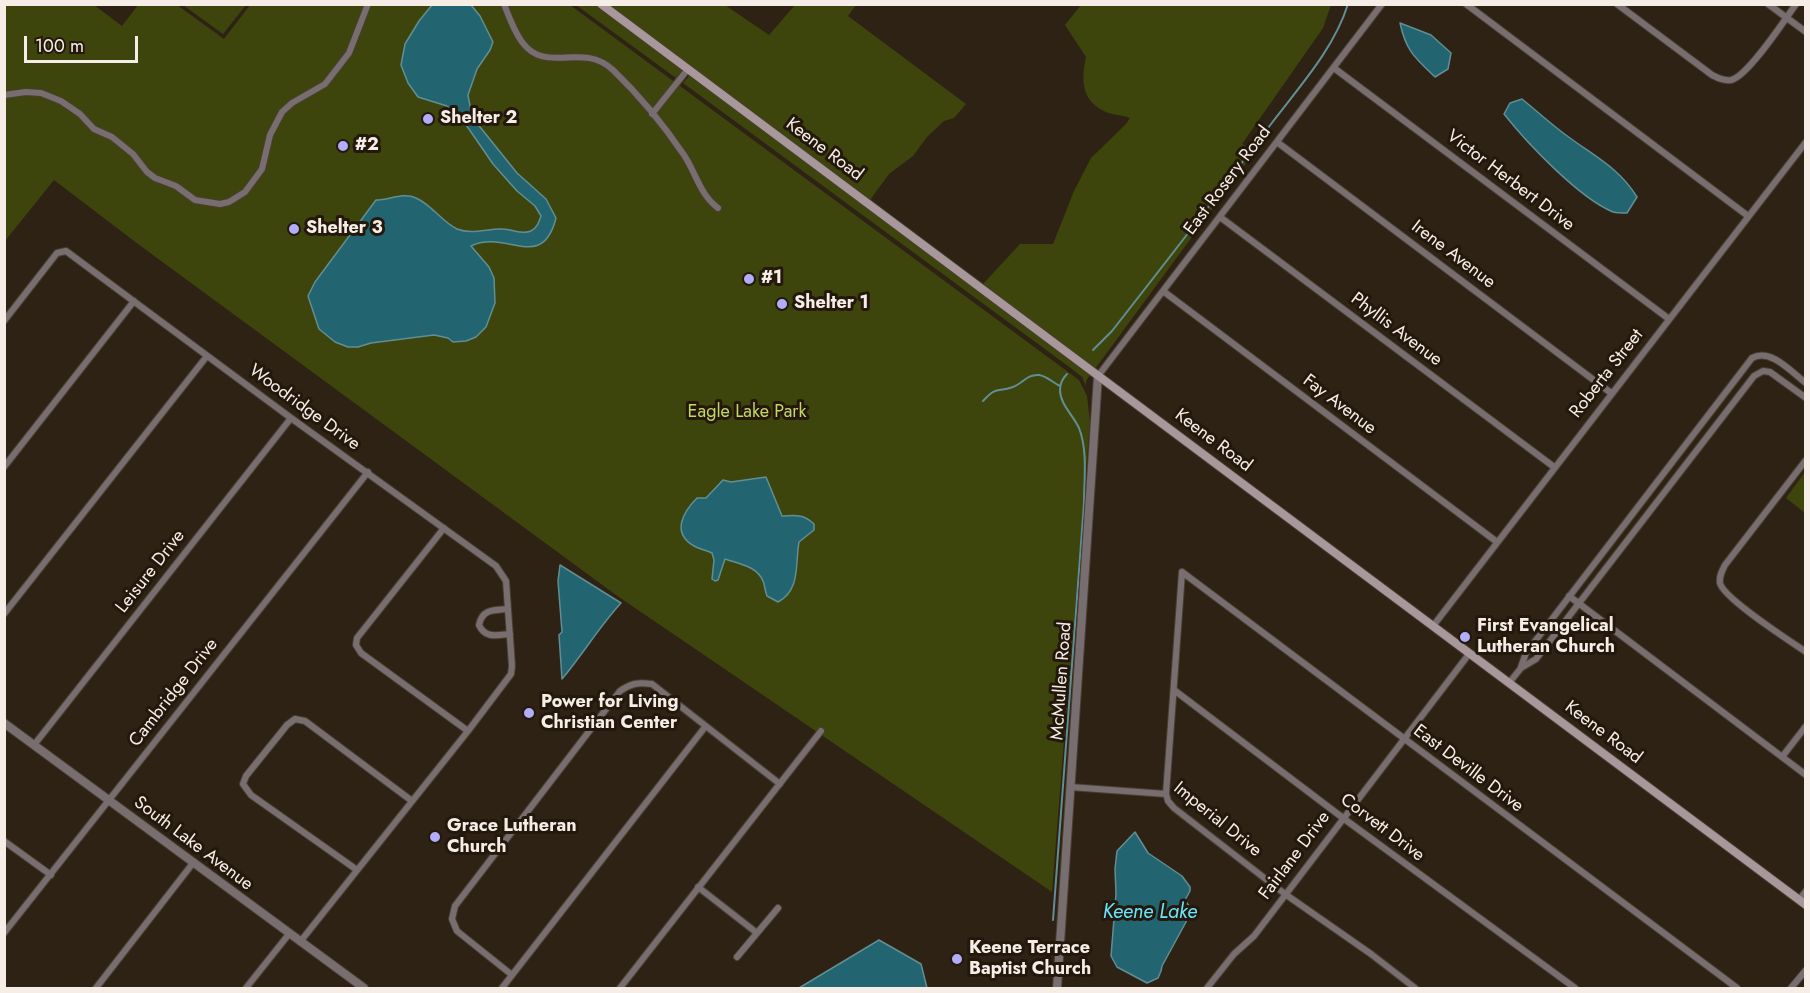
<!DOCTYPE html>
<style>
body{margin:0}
#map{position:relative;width:1810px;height:993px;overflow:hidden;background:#2e2215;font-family:Jost,sans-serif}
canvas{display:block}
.frame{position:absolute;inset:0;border:6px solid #f6eee6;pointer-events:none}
.scale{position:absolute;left:24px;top:36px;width:114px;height:27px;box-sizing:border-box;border:3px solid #f6eee6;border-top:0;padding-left:8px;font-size:18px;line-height:21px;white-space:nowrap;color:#f6eee6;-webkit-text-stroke:4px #24180c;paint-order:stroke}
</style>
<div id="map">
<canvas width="1810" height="993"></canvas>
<div class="frame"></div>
<div class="scale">100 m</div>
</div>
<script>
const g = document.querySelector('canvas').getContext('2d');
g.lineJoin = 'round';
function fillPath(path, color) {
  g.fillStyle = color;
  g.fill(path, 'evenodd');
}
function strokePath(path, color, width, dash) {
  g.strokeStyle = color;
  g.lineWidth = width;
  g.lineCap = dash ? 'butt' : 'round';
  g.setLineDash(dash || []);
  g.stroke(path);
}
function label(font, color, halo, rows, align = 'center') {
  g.font = font + ' Jost,sans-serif';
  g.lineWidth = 6;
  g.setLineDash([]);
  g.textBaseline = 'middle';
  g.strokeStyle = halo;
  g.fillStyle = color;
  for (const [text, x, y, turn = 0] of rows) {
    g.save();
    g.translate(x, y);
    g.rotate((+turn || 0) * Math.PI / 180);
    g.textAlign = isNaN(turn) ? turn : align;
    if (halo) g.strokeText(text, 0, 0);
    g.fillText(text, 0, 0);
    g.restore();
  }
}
const green = new Path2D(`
 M5,5h89l28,21 16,-21h39l47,34 26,-34h320l509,375 8,16 3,26 -20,247 2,5 -4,15 -16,203 -436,-297 -478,-351 -84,-64 -49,61z
 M183,5h63l-23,29z
 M576,5h19l88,65 -7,8z
 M608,5h117l44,30 26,-30h61l-8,11 118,88 -12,14 -10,3 -17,16 -14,19 -24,18 -19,26z
 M1081,5h250l-8,23 -81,116 13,7 -160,218 -112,-85 37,-40h33l21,-53 17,-33 35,-34 4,-6c-8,-3 -17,-3 -24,-6 -25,-11 -25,-32 -20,-55l-21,-32z
 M690,75l400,300 -4,6v5l-4,-9 -14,-11 -385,-283z
 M1805,472v41l-19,-15z`);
const water = new Path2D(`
 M432,5h39l9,11 13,26 -3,8 -13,19 -9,26 4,22 45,56 29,26 10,19c-14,55 -50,11 -85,28l18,21 5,11 1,25 -9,24 -10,10 -10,4 -13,1 -5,-4 -14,-3 -63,8 -13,4h-10l-13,-5 -16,-13 -11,-33 7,-14 61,-82c13,0 27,-8 40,-2 16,7 26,24 41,31 15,6 32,-1 46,0 9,0 19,6 28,2 6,-3 8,-9 10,-15l-6,-10 -18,-15 -24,-27 -31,-45 -15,-13 -29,-9 -10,-14 -7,-18 4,-21 14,-23z
 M1400,23l31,12 20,18 -3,16 -13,8c-20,-19 -29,-26 -35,-54z
 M1522,99c16,13 31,27 48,39 26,19 50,31 67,59l-10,16c-5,0 -10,0 -14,-1 -34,-14 -86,-69 -109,-98l6,-11z
 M766,477l16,39c13,-1 22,-2 32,8v6l-15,12c-4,21 2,48 -21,60l-11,-6c-2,-5 -2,-10 -4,-15 -6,-15 -24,-17 -38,-22l-7,21 -3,1 -3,-2 2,-19 -2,-7c-6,-3 -13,-4 -18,-7 -23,-13 -11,-34 3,-48h9l17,-18 8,2z
 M560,565l61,38c-22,24 -38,51 -59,76l-3,-44 3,-3 -4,-51z
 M1135,832l13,21 34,23 8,11v4l-5,9 4,6 -3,16 -24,44 -1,5 -3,7 -11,5 -30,-16 -6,-11 5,-62 -1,-25 2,-18z
 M879,940l42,24 6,24h-128z`);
const stream = new Path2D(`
 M1093,350l19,-19c54,-69 107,-137 159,-207 28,-37 63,-75 77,-120
 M983,401c15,-16 14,-8 30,-14 9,-3 14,-13 26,-12 8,1 14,8 21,11
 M1053,920l31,-417c0,-24 4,-52 -5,-75 -6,-13 -19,-24 -19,-38 0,-7 2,-11 7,-16`);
const minor = new Path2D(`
 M504,4c5,13 10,27 18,38 24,33 60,-1 91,28 25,24 52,57 71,85 12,18 16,40 34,53
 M1466,4l282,212
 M1617,4l95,71c6,3 11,6 19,5 16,-3 54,-60 65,-76
 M1768,4l38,28
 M1334,68l335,251
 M4,95l22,-3 15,1 20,8 19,13 14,15 18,8 21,17 14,18 8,6 21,8 19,14 25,4 9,-2 16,-10 17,-23 8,-34 12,-23 10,-9 33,-19 24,-31 19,-49
 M652,114l36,-45
 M1277,142l334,251
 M1220,217l334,250
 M1163,291l334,251
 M4,321l53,-68 9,-2 225,167 205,148 10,15 6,85 -1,8 -43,57 -168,211
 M1098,376l284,-372
 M1806,460l-81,105c-3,6 -6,11 -5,18 3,15 70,58 86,69
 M4,467l130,-166
 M444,528l-87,110 -1,7 5,8 107,78
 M1182,572l555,416
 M1569,596l237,179
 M508,609c-14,1 -26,0 -29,16 6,14 19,10 31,9
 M4,614l203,-258
 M1433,626l373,-484
 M1521,667l5,-14 226,-295c19,-10 38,13 54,25
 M1509,683l12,-15 15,-9 218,-283 9,-5 7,1 36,26
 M1174,690l169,128 232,170
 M34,745l257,-327
 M1782,757l24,-31
 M1070,787l96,7 2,7 6,7 111,86 86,60 44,34
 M1166,794l16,-222
 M4,841l47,34
 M357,870l-106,-75 -8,-11 3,-8 41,-51 8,-6 10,2 107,80
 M698,887l59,46
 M1799,900l7,-9
 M4,933l364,-461
 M737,957l41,-49
 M512,975l-55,-44 -5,-12 3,-13 165,-215c12,-8 19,-9 32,-7l128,100
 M96,988l97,-125
 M246,988l43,-54
 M502,988l203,-261
 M620,988l201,-257
 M1207,988l27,-34 20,-18 215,-282
 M1791,988l15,-18`);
const tertiary = new Path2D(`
 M4,723l360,265
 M1057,988l41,-612`);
const secondary = new Path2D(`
 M601,4l1205,901`);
const markers = [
 [428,119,6,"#b1adfa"],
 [343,146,6,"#b1adfa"],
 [294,229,6,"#b1adfa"],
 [749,279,6,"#b1adfa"],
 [782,304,6,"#b1adfa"],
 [1465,637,6,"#b1adfa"],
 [529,713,6,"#b1adfa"],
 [435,837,6,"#b1adfa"],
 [957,959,6,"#b1adfa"]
];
const poiNames = [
 ["Shelter 2",440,119],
 ["#2",355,146],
 ["Shelter 3",306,229],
 ["#1",761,279],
 ["Shelter 1",794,304],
 ["First Evangelical",1477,627],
 ["Lutheran Church",1477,648],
 ["Power for Living",541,703],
 ["Christian Center",541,724],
 ["Grace Lutheran",447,827],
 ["Church",447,848],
 ["Keene Terrace",969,949],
 ["Baptist Church",969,970]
];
const streetNames = [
 ["Keene Road",824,150,37],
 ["East Rosery Road",1228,181,-53],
 ["Victor Herbert Drive",1510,181,37],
 ["Irene Avenue",1453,255,37],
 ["Phyllis Avenue",1396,330,37],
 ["Roberta Street",1607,374,-52],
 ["Fay Avenue",1339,405,37],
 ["Woodridge Drive",304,408,36],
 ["Keene Road",1213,441,37],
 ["Leisure Drive",151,572,-52],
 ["McMullen Road",1062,681,-86],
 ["Cambridge Drive",174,693,-52],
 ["Keene Road",1603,733,37],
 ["East Deville Drive",1468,769,37],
 ["Imperial Drive",1217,820,39],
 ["Corvett Drive",1382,828,37],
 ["South Lake Avenue",193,844,37],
 ["Fairlane Drive",1295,856,-53]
];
const parkNames = [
 ["Eagle Lake Park",747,413]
];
const waterNames = [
 ["Keene Lake",1150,913]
];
fillPath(green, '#3d450d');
fillPath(water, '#226570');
strokePath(water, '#628e93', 1.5);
strokePath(stream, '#628e93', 2);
strokePath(minor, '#4a3f32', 8);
strokePath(tertiary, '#4a3f32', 10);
strokePath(secondary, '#4a3f32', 10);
strokePath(minor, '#786e70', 6);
strokePath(tertiary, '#786e70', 8);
strokePath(secondary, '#a9989b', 8);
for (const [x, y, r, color] of markers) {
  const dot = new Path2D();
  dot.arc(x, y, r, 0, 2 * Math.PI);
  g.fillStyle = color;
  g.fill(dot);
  strokePath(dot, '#24180c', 2);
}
label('bold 18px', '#f6eee6', '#24180c', poiNames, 'left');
label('18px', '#f6eee6', '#24180c', streetNames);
label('18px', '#c3d763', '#24180c', parkNames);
label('italic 20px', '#69e6fd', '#24180c', waterNames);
</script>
